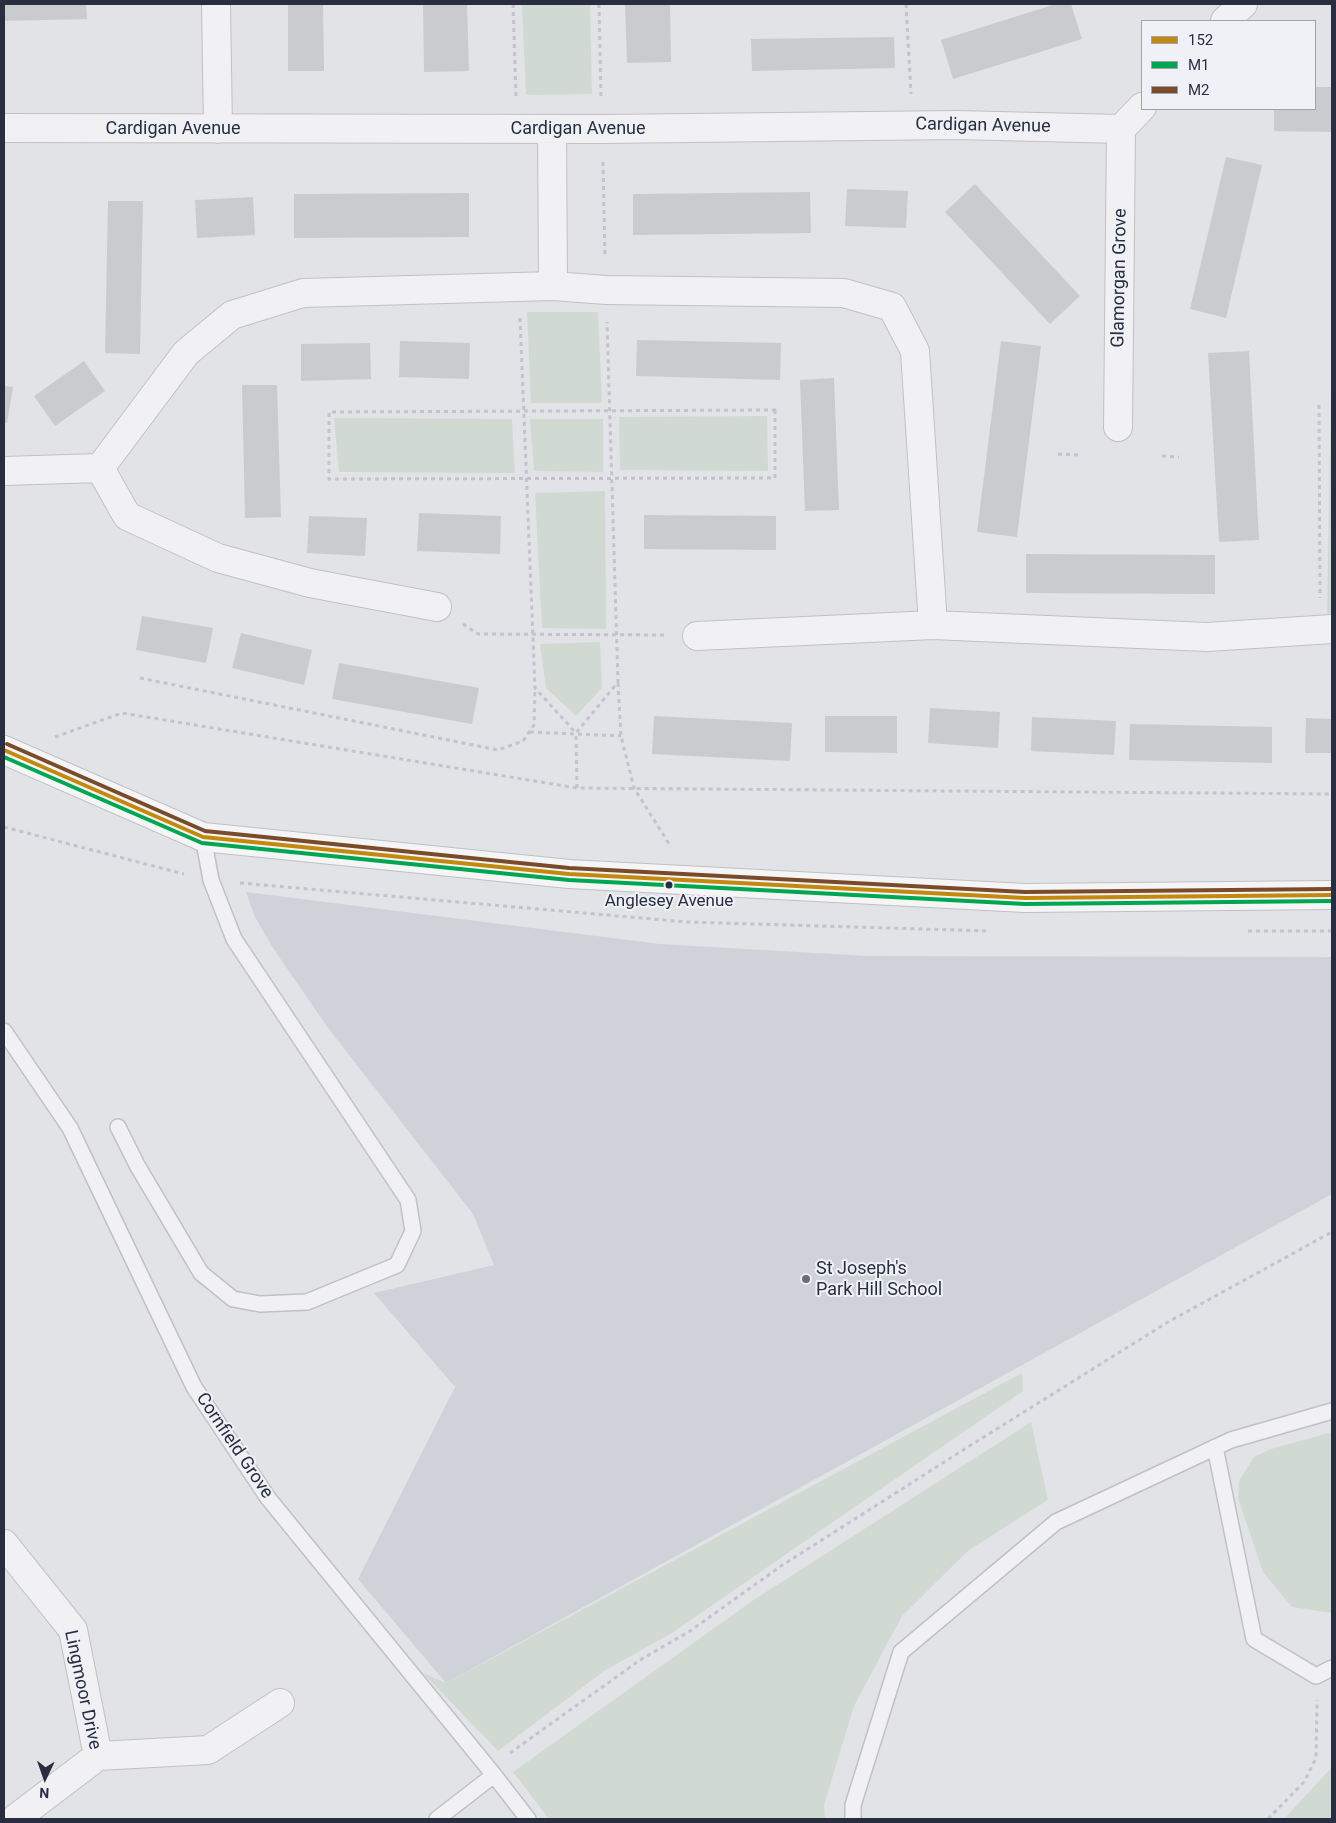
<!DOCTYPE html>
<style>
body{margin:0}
#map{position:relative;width:1336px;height:1823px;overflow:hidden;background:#e2e3e7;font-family:Roboto,sans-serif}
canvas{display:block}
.frame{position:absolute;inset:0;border:5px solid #282e40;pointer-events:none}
.legend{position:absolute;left:1141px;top:20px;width:175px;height:90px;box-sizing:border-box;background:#eff1f6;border:1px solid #9fa3ad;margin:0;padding:6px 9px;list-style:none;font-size:15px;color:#282e40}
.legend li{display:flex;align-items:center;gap:10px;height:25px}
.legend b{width:25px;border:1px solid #9fa3ad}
.north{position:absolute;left:20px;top:1753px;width:50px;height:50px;-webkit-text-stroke:4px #eff1f6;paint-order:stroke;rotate:183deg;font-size:14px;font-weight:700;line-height:20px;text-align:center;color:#282e40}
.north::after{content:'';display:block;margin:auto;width:18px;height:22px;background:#282e40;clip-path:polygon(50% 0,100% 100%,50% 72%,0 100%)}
</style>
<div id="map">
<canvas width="1336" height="1823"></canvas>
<div class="frame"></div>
<ul class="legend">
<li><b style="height:6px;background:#c38810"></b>152</li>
<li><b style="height:6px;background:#00a651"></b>M1</li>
<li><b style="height:6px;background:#7a4b2a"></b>M2</li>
</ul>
<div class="north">N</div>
</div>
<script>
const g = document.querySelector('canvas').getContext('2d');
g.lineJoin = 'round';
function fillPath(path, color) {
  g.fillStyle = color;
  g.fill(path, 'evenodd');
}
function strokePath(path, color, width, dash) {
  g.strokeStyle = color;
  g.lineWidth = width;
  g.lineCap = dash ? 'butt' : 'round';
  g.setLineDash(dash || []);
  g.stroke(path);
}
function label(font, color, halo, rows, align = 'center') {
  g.font = font + ' Roboto,sans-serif';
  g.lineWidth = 4;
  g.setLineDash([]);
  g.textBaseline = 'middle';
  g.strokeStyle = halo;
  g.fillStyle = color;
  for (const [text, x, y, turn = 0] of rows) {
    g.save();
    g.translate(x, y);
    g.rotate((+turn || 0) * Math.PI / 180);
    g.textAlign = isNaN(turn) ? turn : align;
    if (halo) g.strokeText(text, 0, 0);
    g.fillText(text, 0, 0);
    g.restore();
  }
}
const built = new Path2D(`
 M246,892l414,52 208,12 464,1v237l-886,489 -88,-104 97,-192 -81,-94 120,-28 -21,-51 -145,-186 -55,-80 -18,-31z`);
const green = new Path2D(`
 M522,4h68l2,90 -66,1z
 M527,312h71l4,91h-71z
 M1332,325v289l-5,1z
 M767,416l1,55 -148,-1 -1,-53z
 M334,418l178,1 3,54 -176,-1z
 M530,419h73v53l-69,-1z
 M605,491l1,138 -64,-1 -7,-135z
 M600,642l2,46 -26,28 -30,-28 -6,-44z
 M1022,1373l1,18 -351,242 -68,38 -106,80 -75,-78 23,10z
 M1031,1422l17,78 -79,50 -67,66 -48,90 -30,99 1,14h-276l-36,-47 239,-171z
 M1332,1432v181l-40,-6 -29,-35 -25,-74 1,-17 15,-24 17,-8z
 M1332,1767v52h-48z`);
const building = new Path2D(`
 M4,4h82l1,15 -83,2z
 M288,4h35l1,67h-36z
 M423,4h44l2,67 -45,1z
 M625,4h45l1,58 -44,1z
 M1056,4h15l11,35 -129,40 -12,-39z
 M894,37l1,31 -143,3 -1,-32z
 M1315,87h17v45l-58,-1v-22h41z
 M1226,157l36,8 -36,153 -36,-9z
 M975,184l105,112 -30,28 -105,-112z
 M847,189l61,2 -2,37 -61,-2z
 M810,192l1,41 -178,2v-41z
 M469,193v44l-175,1v-44z
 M253,197l2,38 -58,3 -2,-38z
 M108,201h35l-3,153 -35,-1z
 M637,340l144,3 -1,37 -144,-4z
 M400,341l70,2 -1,36 -70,-2z
 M1001,341l40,5 -24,191 -40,-5z
 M370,343l1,36 -70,2v-37z
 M1249,351l10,189 -40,2 -11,-189z
 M84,361l21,30 -50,35 -21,-30z
 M834,378l5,132 -34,1 -5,-131z
 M242,385h35l4,132 -36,1z
 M4,386l9,1 -6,36h-3z
 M419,513l82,3 -1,38 -83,-3z
 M644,515l132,1v34l-132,-1z
 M309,516l58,2 -2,38 -58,-3z
 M1026,554l189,1v39l-189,-1z
 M142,616l71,12 -7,35 -70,-13z
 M241,633l71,17 -8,35 -72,-17z
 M339,663l140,25 -7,36 -140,-25z
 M930,708l70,4 -2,36 -70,-5z
 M654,716l138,7 -2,38 -138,-7z
 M825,716h72v37l-72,-1z
 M1032,717l84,4 -2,34 -83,-4z
 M1306,718l26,1v34h-27z
 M1130,724l142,3v36l-143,-3z`);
const path = new Path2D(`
 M513,4l3,93
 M599,4l2,94
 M906,4l5,90
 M603,162l2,96
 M520,318l15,370 41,45
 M1319,405l1,193
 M775,410v68l-446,1v-67z
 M1058,454l22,1
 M1162,456l17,1
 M463,624l15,10 188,1
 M140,678l358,72 25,-9 11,-16 1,-37
 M618,683l3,53 13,52 37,59
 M530,732l91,4
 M55,737l67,-24 455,75 755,6
 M577,788l-1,-55 42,-51 -11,-360
 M4,827l180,47
 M240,883l447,39 302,9
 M1248,931h84
 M510,1753l130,-93 50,-29 91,-65 190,-121 197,-123 164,-90
 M1268,1819l36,-37 12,-24 1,-58`);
const service = new Path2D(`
 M4,1031l66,97 124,259 74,111 226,277 34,44
 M118,1127l19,38 64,108 32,26 27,5 47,-2 90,-37 16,-34 -5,-31 -174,-261 -23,-59 -8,-43
 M1215,1447l39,192 62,37 16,-8
 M437,1819l57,-44
 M853,1819v-14l48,-153 155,-130 175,-82 101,-29`);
const minor = new Path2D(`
 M216,4l2,125
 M1225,21l18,-17
 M4,128l598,1 354,-4 165,4 21,-22
 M552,129l1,157
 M1118,427l3,-298
 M100,468l86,-115 46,-38 71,-22 250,-7 53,4 238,3 48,14 23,44 18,274
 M4,471l96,-3 27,48 91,42 92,25 127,24
 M697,636l236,-11 274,12 125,-8
 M4,1544l69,86 25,126 -83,63
 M98,1756l110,-6 72,-47`);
const primary = new Path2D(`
 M4,750l199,87 366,37 456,24 307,-3`);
const bus1 = new Path2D(`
 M4,750l199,87 366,37 456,24 307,-3`);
const bus2 = new Path2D(`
 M4,757l198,86 367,37 456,24 307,-3`);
const bus3 = new Path2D(`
 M7,744l198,87 364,37 456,24 307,-3`);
const markers = [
 [669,885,4.5,"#282e40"],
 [806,1279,5,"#696d7a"]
];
const busNames = [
 ["Anglesey Avenue",669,902]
];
const streetNames = [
 ["Cardigan Avenue",983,126,1],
 ["Cardigan Avenue",173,129],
 ["Cardigan Avenue",578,129],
 ["Glamorgan Grove",1120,278,-89],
 ["Cornfield Grove",234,1446,56],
 ["Lingmoor Drive",82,1690,78]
];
const poiNames = [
 ["St Joseph's",816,1269],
 ["Park Hill School",816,1290]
];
fillPath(built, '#d0d2da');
fillPath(green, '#d1dad2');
fillPath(building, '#cacbcf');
strokePath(service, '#c0c1c5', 18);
strokePath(minor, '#c0c1c5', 30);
strokePath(primary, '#bec0c5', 30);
strokePath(path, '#c3c4ca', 3, [4, 4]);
strokePath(service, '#f1f1f3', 15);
strokePath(minor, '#f1f1f3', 28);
strokePath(primary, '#f5f5f6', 28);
strokePath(bus1, '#c38810', 4);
strokePath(bus2, '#00a651', 4);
strokePath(bus3, '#7a4b2a', 4);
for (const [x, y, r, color] of markers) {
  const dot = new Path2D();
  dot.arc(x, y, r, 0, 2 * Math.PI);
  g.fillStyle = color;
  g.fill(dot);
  strokePath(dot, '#eff1f6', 2);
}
label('17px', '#282e40', '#eff1f6', busNames);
label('18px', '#282e40', '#eff1f6', streetNames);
label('18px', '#282e40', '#eff1f6', poiNames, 'left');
</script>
